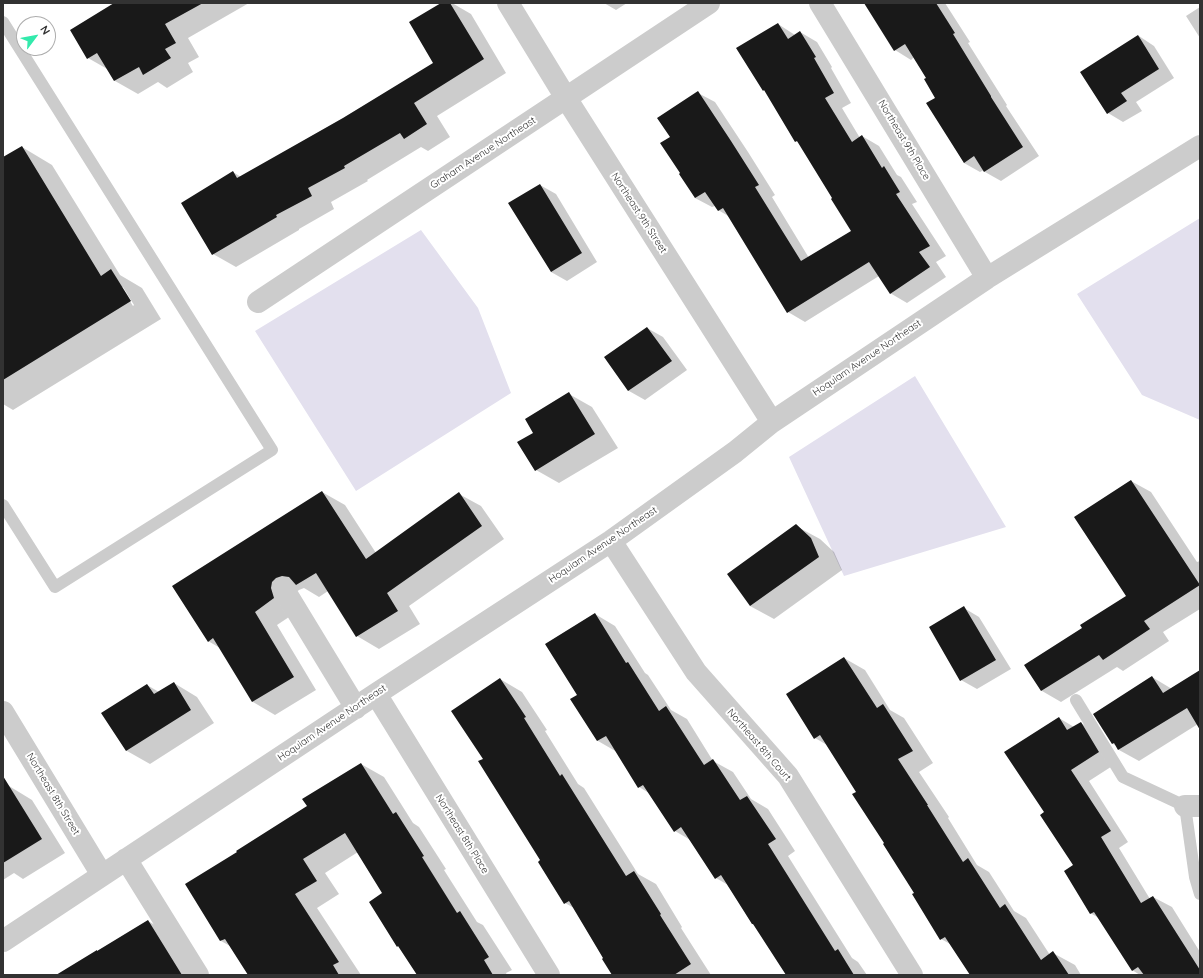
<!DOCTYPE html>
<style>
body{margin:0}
#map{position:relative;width:1203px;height:978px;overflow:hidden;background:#fff;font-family:Quicksand,sans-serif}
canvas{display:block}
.frame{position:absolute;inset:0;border:4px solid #323232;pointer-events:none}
.north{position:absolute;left:16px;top:16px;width:40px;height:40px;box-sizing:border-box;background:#fff;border:1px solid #adadad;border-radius:50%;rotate:58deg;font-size:11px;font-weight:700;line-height:16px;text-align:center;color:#323232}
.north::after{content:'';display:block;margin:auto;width:14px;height:18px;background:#33eaac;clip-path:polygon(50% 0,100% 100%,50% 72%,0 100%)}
</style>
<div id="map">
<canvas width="1203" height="978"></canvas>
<div class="frame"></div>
<div class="north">N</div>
</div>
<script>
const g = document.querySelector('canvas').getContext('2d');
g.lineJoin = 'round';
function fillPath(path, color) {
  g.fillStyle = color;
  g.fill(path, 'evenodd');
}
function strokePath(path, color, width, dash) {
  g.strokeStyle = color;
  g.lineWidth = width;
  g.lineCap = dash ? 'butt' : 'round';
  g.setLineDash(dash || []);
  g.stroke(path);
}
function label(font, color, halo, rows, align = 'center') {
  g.font = font + ' Quicksand,sans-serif';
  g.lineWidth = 4;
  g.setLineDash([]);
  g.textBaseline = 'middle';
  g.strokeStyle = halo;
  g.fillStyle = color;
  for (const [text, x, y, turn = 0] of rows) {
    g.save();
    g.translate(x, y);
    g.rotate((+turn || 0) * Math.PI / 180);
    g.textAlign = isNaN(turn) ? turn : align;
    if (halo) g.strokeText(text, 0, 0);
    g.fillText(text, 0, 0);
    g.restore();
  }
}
const green = new Path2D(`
 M1200,218v202l-58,-25 -65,-101z
 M421,230l57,78 33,85 -155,98 -101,-160z
 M915,376l91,151 -162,49 -55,-119z`);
const shadow = new Path2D(`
 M116,3h133l-61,35 11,19 -11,6 5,9 -26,16 -9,-6 -20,12 -23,-13 -6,-11 -21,-12z
 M443,3h9l19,11 35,59 -69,43 13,21 -22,14 -7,-4 -54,33 1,1 -37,21 3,7 -35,20v1l-63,37 -23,-13 20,-82 8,5 102,-59 92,-55z
 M604,3h23l-11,7z
 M864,3h81l25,39 -2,1 39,62 -1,1 33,50 -38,25 -16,-9 -1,-2 -4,2 -16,-9 -36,-60 9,-5 -10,-19 -13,-22 -3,3 -16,-10z
 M1200,7v31l-14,-22z
 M778,24l17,11 5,-3 17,10 15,25 -1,1 20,35 -9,5 18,30 2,-2 17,10 18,29 4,2 16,25 -5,2 34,52 -10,6 10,15 -39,26 -17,-10 -11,-17 -74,46 -17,-10 -58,-95 -12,-7 -3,-4 -3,1 -17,-9 -13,-25 -11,-36 27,-44 17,9 33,50 27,43 -3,2 37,61 43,-27 -19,-33 -34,-55 -3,-2 -30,-50 -2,-1z
 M1139,36l15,10 20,32 -38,24 6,9 -19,11 -15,-9z
 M22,147l30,18 68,110 22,13 19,31 -148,91 -10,-6v-246zM121,287h2l11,18 -1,1z
 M540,185l16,9 41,68 -30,19 -16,-9z
 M647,328l16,9 24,33 -42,30 -16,-9 -23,-33z
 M569,394l23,13 26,41 -59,35 -23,-13 -1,-37z
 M1131,481l20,11 46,70 3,-1v48l-37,23 6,9 -46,30 -6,-4 -56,35 -19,-11 -17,-26 58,-37 44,-32z
 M322,492l23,13 31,48 83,-59 22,12 23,33 -95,67 11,18 -41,25 -22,-13 -29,-45 -9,6 -15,-9 -5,2 -5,4 -2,21 -15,10 39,65 -41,25 -22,-13 -33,-54 -12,-7z
 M796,526l24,13 14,13 8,18 -68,49 -24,-13z
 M964,608l15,9 32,52 -34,20 -16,-9z
 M595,614l20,12 30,47 3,2 23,35 16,9 26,42 20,11 18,27 17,10 27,42 -7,5 64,102 6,4 9,13h-79l-33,-50 -3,-1 -24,-39 -12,-7 -24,-37 -17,-10 -26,-38 -10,-6 -22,-35 -19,-11 -26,-41 7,-5z
 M844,658l21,12 25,40 14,8 29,45 -14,9 30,45 -1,1 29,47 12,7 25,39 12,7 24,37 3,-2 22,12 6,10h-110l-19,-30 -11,-6 -84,-147 -30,-47 -12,-7z
 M1200,671v57l-2,-4 -59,37 -20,-11 -2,-4 -4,-2 39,-67 20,12z
 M500,679l22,13 25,38 -2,1 33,53 6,4 54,86 18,10 26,43 -1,1 30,47h-98l-39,-67 -9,-5 -81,-144z
 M174,683l23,14 17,26 -64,41 -23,-13 -24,-38 44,-28 12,7z
 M1059,718l15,9 7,-4 18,11 18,29 -28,18 39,61 -9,6 31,51 3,-2 19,10 28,45v23h-60l-8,-5 -33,-52 -9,-5 -16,-47 -29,-54z
 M361,764l23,13 29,46 6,4 27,42 -2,1 33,52 6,3 29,45 -6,3 1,2h-89l-35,-81 -25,-42 -33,21 14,21 -22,14 44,67h-112l-19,-29 -9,-5 87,-134z
 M9,786l23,14 33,53 -42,26 -9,-6 -11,7v-90z
 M148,921l21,12 26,42h-137z`);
const building = new Path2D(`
 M114,3h89l-38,21 11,19 -11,6 6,9 -28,17 -4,-8 -25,14 -17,-28 -10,6 -17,-29z
 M441,3h9l34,56 -70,44 13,21 -23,15 -4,-6 -56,33 1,2 -37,20 4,8 -36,19 1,2 -65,38 -31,-52 52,-32 4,7 106,-60 90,-55 -24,-41z
 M864,3h72l19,30 -2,1 38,62v1l32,50 -39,25 -10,-16 -10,7 -38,-60 9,-5 -11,-19 2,-1 -21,-34 -11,7z
 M778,23l10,16 12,-8 16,26 -2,1 20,35 -9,5 27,44 10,-7 20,33 2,-2 16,26 -4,2 34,52 -11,6 11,15 -40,27 -21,-32 -82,51 -64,-105 -5,3 -13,-19 -10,6 -16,-24 1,-1 -20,-30 10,-6 -13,-19 41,-27 33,50 28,44 -4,2 46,74 50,-30 -20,-32 1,-1 -35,-57 -2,1 -31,-52 -1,1 -27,-43z
 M1138,35l21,34 -38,24 6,8 -20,13 -27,-42z
 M22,146l79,130 10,-7 20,32 -128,79v-223z
 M540,184l42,69 -31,19 -43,-69z
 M647,327l25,34 -44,30 -24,-34z
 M569,392l26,42 -60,37 -18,-29 16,-9 -8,-14z
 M1131,480l69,105 -56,36 6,8 -47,31 -4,-5 -58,36 -17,-26 58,-37 -2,-3 46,-29 -52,-79z
 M322,491l44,68 93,-67 23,34 -95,67 11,18 -42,26 -40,-64 -20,12 -7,-8 -7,-1 -6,2 -4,4 -1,6 3,10 -19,14 39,65 -42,25 -39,-64 -5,4 -36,-56z
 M796,524l15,14 8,19 -69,49 -23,-32z
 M964,606l32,54 -36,21 -31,-54z
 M595,613l31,50 2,-1 31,49 7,-5 38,59 9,-6 27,41 7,-4 29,43 -8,5 67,107 3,-2 16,26h-68l-33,-51h-1l-31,-49 -6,4 -34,-52 -7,5 -31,-47 -5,3 -32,-52 -9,5 -27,-42 7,-4 -32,-51z
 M844,657l33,51 6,-4 30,47 -15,8 30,46h-1l36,57 5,-4 32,50 5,-4 36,56 12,-9 16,24h-99l-25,-38 -5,3 -28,-46 2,-1 -31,-49 1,-1 -32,-49 4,-2 -36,-57 -6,4 -28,-45z
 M1200,670v60l-13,-22 -69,42 -4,-7 -2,1 -19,-30 59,-38 11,17z
 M500,678l26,39 -2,1 36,58 2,-2 64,102 8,-5 27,43 -1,1 31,49 -17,11h-62l-10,-16 1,-1 -34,-57 -5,3 -26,-42 2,-2 -62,-99 5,-2 -32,-48z
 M174,682l17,28 -65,41 -25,-38 46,-29 7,10z
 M1059,717l8,13 14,-8 18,30 -28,18 40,61 -10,6 40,66 12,-7 47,74v5h-56l-6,-8 -6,4 -38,-59 -4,2 -26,-43 9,-6 -33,-50 4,-3 -40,-60z
 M361,763l32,51 3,-2 28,44 -2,1 35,56 3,-2 29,46 -5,3 9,15h-76l-19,-29 -1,1 -28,-45 13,-9 -37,-60 -42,26 14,22 -22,13 44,68 -6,3 6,10h-91l-23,-36 -5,2 -35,-57 52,-32 -1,-1 71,-45 -5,-7z
 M3,776l39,63 -39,24z
 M148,920l34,55h-126l41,-25v1z`);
const service = new Path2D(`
 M3,22l269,428 -217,137 -52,-82
 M1076,700l47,77 62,29 10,71 5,17`);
const minor = new Path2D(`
 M508,3l58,95 206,324
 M820,3l167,275
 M258,302l451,-299
 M611,541l85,131 92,104 124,199
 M283,588l73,120
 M376,694l173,281
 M3,712l99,163
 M1185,806h15
 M126,859l72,116
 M3,941l373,-247 235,-153 124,-89 37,-30 215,-144 213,-132`);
const streetNames = [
 ["Northeast 9th Place",904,140,59],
 ["Graham Avenue Northeast",483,153,-33],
 ["Northeast 9th Street",639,213,57],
 ["Hoquiam Avenue Northeast",867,358,-34],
 ["Hoquiam Avenue Northeast",603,545,-34],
 ["Hoquiam Avenue Northeast",332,723,-34],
 ["Northeast 8th Court",759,745,49],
 ["Northeast 8th Street",53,794,59],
 ["Northeast 8th Place",462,834,58]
];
fillPath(green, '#e3e0ee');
fillPath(shadow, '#0003');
fillPath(building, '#191919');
strokePath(service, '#ccc', 12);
strokePath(minor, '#ccc', 22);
label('10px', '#323232', '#fff', streetNames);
</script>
